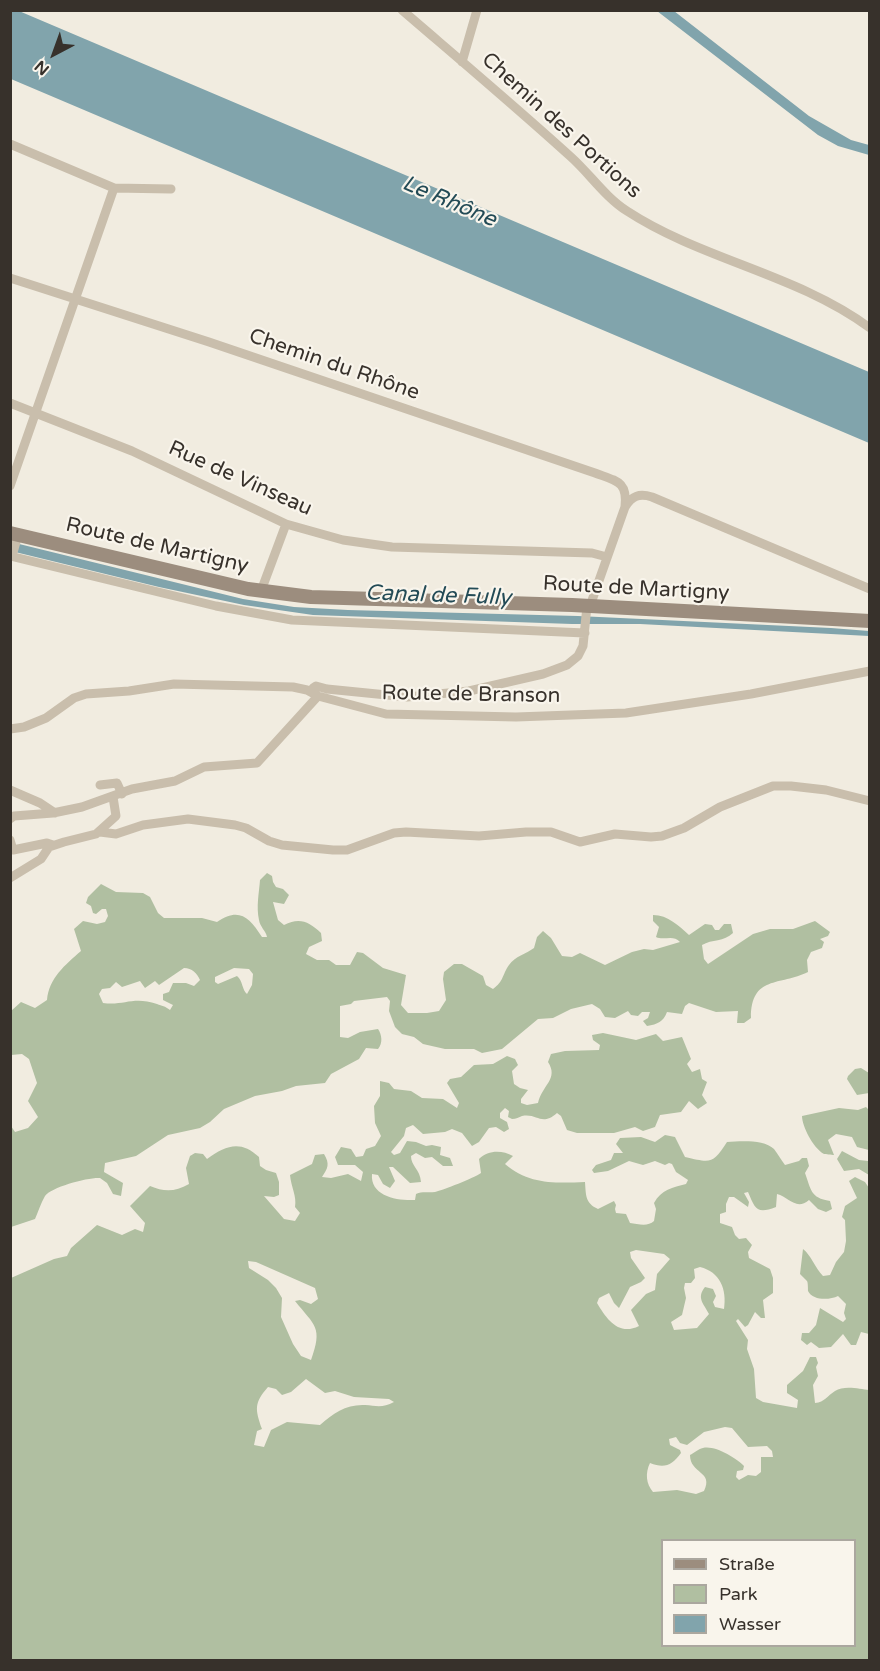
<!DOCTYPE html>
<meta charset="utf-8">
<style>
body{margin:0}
#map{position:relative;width:880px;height:1671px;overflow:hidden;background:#f1ece0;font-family:"Varela Round",sans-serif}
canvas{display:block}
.frame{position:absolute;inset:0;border:12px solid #37312b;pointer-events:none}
.legend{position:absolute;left:661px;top:1539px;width:195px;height:108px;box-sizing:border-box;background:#f9f5ec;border:2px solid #aba79f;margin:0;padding:8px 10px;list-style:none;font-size:18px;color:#37312b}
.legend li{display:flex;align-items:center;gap:12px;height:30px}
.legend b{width:30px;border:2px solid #aba79f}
.north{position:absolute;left:24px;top:24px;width:60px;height:60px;-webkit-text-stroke:4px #f9f5ec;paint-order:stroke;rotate:221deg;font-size:16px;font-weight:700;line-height:24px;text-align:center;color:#37312b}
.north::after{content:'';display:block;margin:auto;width:21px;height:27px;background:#37312b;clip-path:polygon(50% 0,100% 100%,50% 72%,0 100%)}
</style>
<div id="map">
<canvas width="880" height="1671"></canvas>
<div class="frame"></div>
<ul class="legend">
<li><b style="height:8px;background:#9c8d7e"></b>Straße</li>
<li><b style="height:16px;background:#b0bfa1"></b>Park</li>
<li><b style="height:16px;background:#81a4ac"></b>Wasser</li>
</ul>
<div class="north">N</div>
</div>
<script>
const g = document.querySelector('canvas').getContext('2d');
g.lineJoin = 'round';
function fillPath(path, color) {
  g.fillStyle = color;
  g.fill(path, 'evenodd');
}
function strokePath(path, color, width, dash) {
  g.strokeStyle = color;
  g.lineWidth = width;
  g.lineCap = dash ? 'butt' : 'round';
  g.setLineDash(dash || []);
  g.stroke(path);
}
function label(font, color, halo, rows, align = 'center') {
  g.font = font + ' "Varela Round",sans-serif';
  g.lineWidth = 4.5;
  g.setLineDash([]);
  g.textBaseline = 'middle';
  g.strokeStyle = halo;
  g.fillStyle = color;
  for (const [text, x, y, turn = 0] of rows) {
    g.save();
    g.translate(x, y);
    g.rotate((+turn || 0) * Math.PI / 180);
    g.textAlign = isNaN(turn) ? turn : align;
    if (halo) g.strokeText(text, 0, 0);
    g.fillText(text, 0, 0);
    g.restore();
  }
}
const green = new Path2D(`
 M267,873l5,3 1,6 3,5 7,2 6,6 -5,9 -11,-2 5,18 6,5c16,-8 25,-3 37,8l1,8 -13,6 -3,7 11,6h12l7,5h14l7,-13 6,1 20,15 23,7 -5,30 7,8h19l12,-2 7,-11 -3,-21 1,-7 10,-8h8l21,12 3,9 7,4c11,-8 9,-14 16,-24 6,-9 17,-11 25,-17l3,-11 6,-6 8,7 11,18 10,1 8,-4 25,12 27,-13 12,-3 9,1 27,-8c-7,-8 -16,-1 -24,-5l3,-10 -6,-6v-6c15,0 26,11 36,20l16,-11 7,1 3,5h4l5,-6h7l2,9c-9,9 -21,6 -31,12l2,14 4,5 45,-30 17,-5h23l22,-8 15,11 -2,4 -8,3 4,3 -2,6 -11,4 -4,8 1,12c-28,14 -57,3 -57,46l-7,5h-7l1,-12 -22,1 -27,-9 -4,3 -3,8 -15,-2c-4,10 -9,12 -20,14l-4,-5 5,-3 2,-6h-8l-4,4 -7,-1 -3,-4 -13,7 -10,-1 -5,-8 -8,-5 -21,5 -18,9 -15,1 -36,30 -20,4 -8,-4h-29l-22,-5 -9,-7 -12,-3 -7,-7 -6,-16 1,-10 -3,-4 -33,4 -3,3 -11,2v31l8,1 12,-6 18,-3c4,6 5,14 0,20l-12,-1 -7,11 -28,15 -6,9 -29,3 -14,5 -27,5 -31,13 -14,13 -10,6 -32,7 -32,21 -31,7 -1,9 19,11 -2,13 -8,-2 -6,-11 -7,-5c-11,-1 -49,9 -55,18 -4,7 -7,16 -10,23l-24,8v-101l4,6 13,-4 10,-11 -10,-16 9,-18 -8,-24 -7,-5 -11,1v-44l10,-9 14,6 12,-8c2,-22 18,-35 34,-49l-7,-22 9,-8 14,3 8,-2 3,-6 -2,-7h-4l-6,5 -3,-1 -2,-7 -5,-3 2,-6 13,-13 15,8 27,1 7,4 8,16 6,5h38l15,4c22,-15 32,-5 45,15h5c-1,-6 -7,-10 -8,-17 -3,-13 0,-27 1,-40zM184,968c8,0 13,5 16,12l-6,6 -8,-3h-13l-4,9 -6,2v6l10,5 -3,5c-5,-4 -8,-4 -13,-6 -24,-8 -33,2 -54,-1l-4,-9 3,-5 8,-1 6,-6 6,5 18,-6 5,7 10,-7 4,4zM234,968l15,1 4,5 -1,11 -5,9c-5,-4 -4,-13 -10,-18l-19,8 -3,-2v-5z
 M603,1033l33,7 20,-6 7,7 19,-4 9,22 -4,5 5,8 8,-3 2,10 5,3 -5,13 5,8 -9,6 -9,-8 -8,11 -21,3 -5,12 -12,4 -8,-4 -21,6h-37l-10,-3 -6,-14 -4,-3c-16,14 -19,0 -35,3 -3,1 -6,3 -10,3l-4,-2 1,-6 -4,-3 -5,5v5l7,4 2,7 -5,3 -8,-5 -7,1 -10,14 -7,4 -10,-13 -10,-4 -7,3 -22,2 -10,-9 -7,3 -2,8 -13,16 3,3 6,-2 7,-12 9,1 10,4 6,-1 9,2 -1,8 10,3 3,8h-10l-11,-9 -7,1 -9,-5 -5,3c0,10 9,13 10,26l-11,1 -17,-16h-4l6,14 -5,7 -7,-4 -5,-9 -6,-1c-2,22 25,27 43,26l1,-6c7,-3 11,-1 19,-2 8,-2 39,-14 46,-19l-2,-14c9,-9 23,-9 34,-3l-8,8c24,21 51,19 80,18 1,13 0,21 13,27l16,-8 2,4 -1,4 1,4 10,1 4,9c8,1 18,4 24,-2l2,-12 -2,-6c7,-13 19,-16 32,-19l2,-4 -12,-8 -4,-8 -3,-1 -4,2 -10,-4 -12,4 -14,-4 -21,10 -14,2 -2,-3 4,-5 15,-5 3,-7h9l-7,-9 4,-6 21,-1 14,5 10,-7 10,2 10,20c26,6 28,7 42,-15 13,-1 37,-3 47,7 4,5 7,11 11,16l14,-4 3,-3h5l2,8 -4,7c6,16 5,25 25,28l2,8 -6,3 -8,-3 -9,-9c-13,11 -20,-3 -32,-6l-1,13c-20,8 -21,1 -28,-15l-4,1 5,9 -1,5 -14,-10h-5l-3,7v8l-6,2v9l12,4 3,8 4,4 7,-1 6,7 -4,7 1,6 21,11 3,9v15l-10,7 2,18h-4l-6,-6 -7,13 -3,2 -7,-8 -2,2 12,19 -1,9 7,20 2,29 7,4 34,6 1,-8 -11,-7v-8l16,-14 7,-14h6l2,6 -2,4 2,9 -5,9 2,18c10,-1 12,-7 20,-12 9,-6 25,-2 34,-1v270h-858v-382l43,-19 13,-3 4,-8 26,-23 25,10 13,-6 8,3 2,-9 -15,-17 20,-20c14,6 25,6 39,-2l-3,-16 4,-12 5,-3 8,1 4,5c19,-14 34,-19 52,-2l1,9 6,4 10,3 3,9v13l-5,2 -10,-1 20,23 11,2 5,-8 -5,-6c2,-11 -4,-20 -5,-32l22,-11 3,-9 9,-1c6,10 4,14 -2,23l9,1 17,-4 13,7 2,-9 -8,-7h-17l-3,-8 6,-10 10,2 5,8 7,-1 3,-7 9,-3 6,-10 -6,-13 -1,-17 6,-10v-15l9,2 5,6 17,2 11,7 21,1 14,9 2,-5 -12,-20 3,-4 11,-2 13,-12 19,-1 14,-8 8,3 3,6 -6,6 2,13 6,4 8,2 -7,9v4l6,2 11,-2c4,-18 21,-24 10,-41l3,-8 14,-3 34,-1 1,-5 -7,-5 -1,-5zM636,1250l28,4 6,5 -13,15 -2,16 -9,4 -15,16 8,16c-20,10 -32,-6 -42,-23l2,-5 10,-5 5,10 5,5 11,-21 11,-5 4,-4 -14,-20 -1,-6zM248,1261l8,1 59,26 3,11 -7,5 -11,-4 -5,1c20,25 28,26 16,59l-10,-4 -8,-12 -12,-27 1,-19 -6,-10 -8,-8 -19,-12zM700,1267c20,5 27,22 24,42l-9,-2 -2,-5 3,-6 -3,-7 -8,-2c-9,11 -1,17 4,27l-12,14 -23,2 -3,-8 11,-7 4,-17 -2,-10 1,-5h6l4,-5 -1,-9zM306,1379l19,14 10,-2 19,6 35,2 5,3c-11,6 -17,4 -29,3 -18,-1 -32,8 -45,20l-33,-3 -16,8 -7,17 -10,-2 3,-14 5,-2c-7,-20 -8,-26 6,-42l8,2 6,6 9,-3zM725,1427l7,1 16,19 19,-1 5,5 1,6h-12v15l-5,4 -8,-1 -9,5 -3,-3 1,-6 6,-1 1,-4c-8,-8 -29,-21 -41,-18 -5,1 -9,5 -13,7 0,19 24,16 14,36l-8,3 -19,-4 -24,2c-7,-8 -8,-19 -3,-29 15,6 22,2 31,-10l-1,-3 -10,-5 -1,-6 7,-2 4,6 7,2 17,-13zM662,1540h192v106h-192z
 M861,1068l8,5v20l-12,2 -10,-16 1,-3 7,-7z
 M866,1107l3,3 -1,8 1,3v29l-12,-3 -5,-10 -16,-3 -8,6 6,15c-2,0 -9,-1 -10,-1 -11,-6 -22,-28 -22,-38l37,-8 19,2z
 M842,1151l17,9 9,1 1,-2v16l-10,-6 -15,2 -7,-12z
 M855,1177l10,5 4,6v146l-8,-2 -5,13h-5l-8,-11 -12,13 -12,1 -8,-6 -4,3 -6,-5 1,-7h7l7,-8 4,-17 23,14 3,-3 -2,-6 2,-9 -8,-8c-8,4 -25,5 -30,-5 0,-1 0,-9 -1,-10l-7,-7 3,-25c8,6 12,19 20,27l7,-1 6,-13 8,-10 2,-11 -1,-21 -3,-3 3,-11 12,-8 -8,-17z`);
const water = new Path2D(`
 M10,11h9l850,361v71l-858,-364z
 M657,11h17l135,105 42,24 18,5v10l-31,-9 -20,-11z
 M11,542l232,57 51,8 54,3 230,6 253,12 38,3v5l-229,-12h-68l-259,-9 -69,-10 -85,-18 -148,-36z`);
const street = new Path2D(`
 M402,10c57,49 114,97 169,147 19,17 34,40 56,54 75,49 170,63 243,117
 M462,62l15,-52
 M10,144l104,44 57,1
 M10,278l199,64 386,131c21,8 33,8 30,34
 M10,403l122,48 154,73 57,16 49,7 200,6 15,4
 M10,486l104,-298
 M10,556l206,50 76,14 293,13
 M12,556l6,-21
 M261,591l25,-67
 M590,606l35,-99c7,-11 14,-14 27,-10l218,92
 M312,692l1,-4 3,-2 11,3 80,8 62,-6 74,-17 24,-9 11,-9 5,-10 4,-40
 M10,729l14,-2 22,-9 28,-20 12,-4 43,-3 45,-7 119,3 14,3 11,6 68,18 130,3 110,-4 125,-19 119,-23
 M100,785l17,-2 5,11
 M10,790l30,13 15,10
 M10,819l4,-3 39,-3 29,-6 50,-18 43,-8 29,-14 53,-4 61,-67
 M100,832l16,2 27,-9 45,-6 47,6 11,3 23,13 13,4 51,5h14l47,-17 12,-1 73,4 47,-4h25l29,10 35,-8 36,3 11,-1 22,-8 36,-21 53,-21h18l35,4 44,11
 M10,840l3,10 34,-7 6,2
 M10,878l31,-19 8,-12 15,-5 32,-8 20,-18 -3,-19`);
const secondary = new Path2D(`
 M10,533l238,56 63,8 261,8 298,16`);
const streetNames = [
 ["Chemin des Portions",561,126,42],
 ["Chemin du Rhône",334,365,19],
 ["Rue de Vinseau",240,479,24],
 ["Route de Martigny",157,546,13],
 ["Route de Martigny",636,589,3],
 ["Route de Branson",471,695,1]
];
const waterNames = [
 ["Le Rhône",449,202,23],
 ["Canal de Fully",438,596,2]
];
fillPath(green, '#b0bfa1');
fillPath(water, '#81a4ac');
strokePath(street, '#c9beac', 9);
strokePath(secondary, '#9c8d7e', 14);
label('21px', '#37312b', '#f9f5ec', streetNames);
label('italic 22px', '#234b56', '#f9f5ec', waterNames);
</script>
